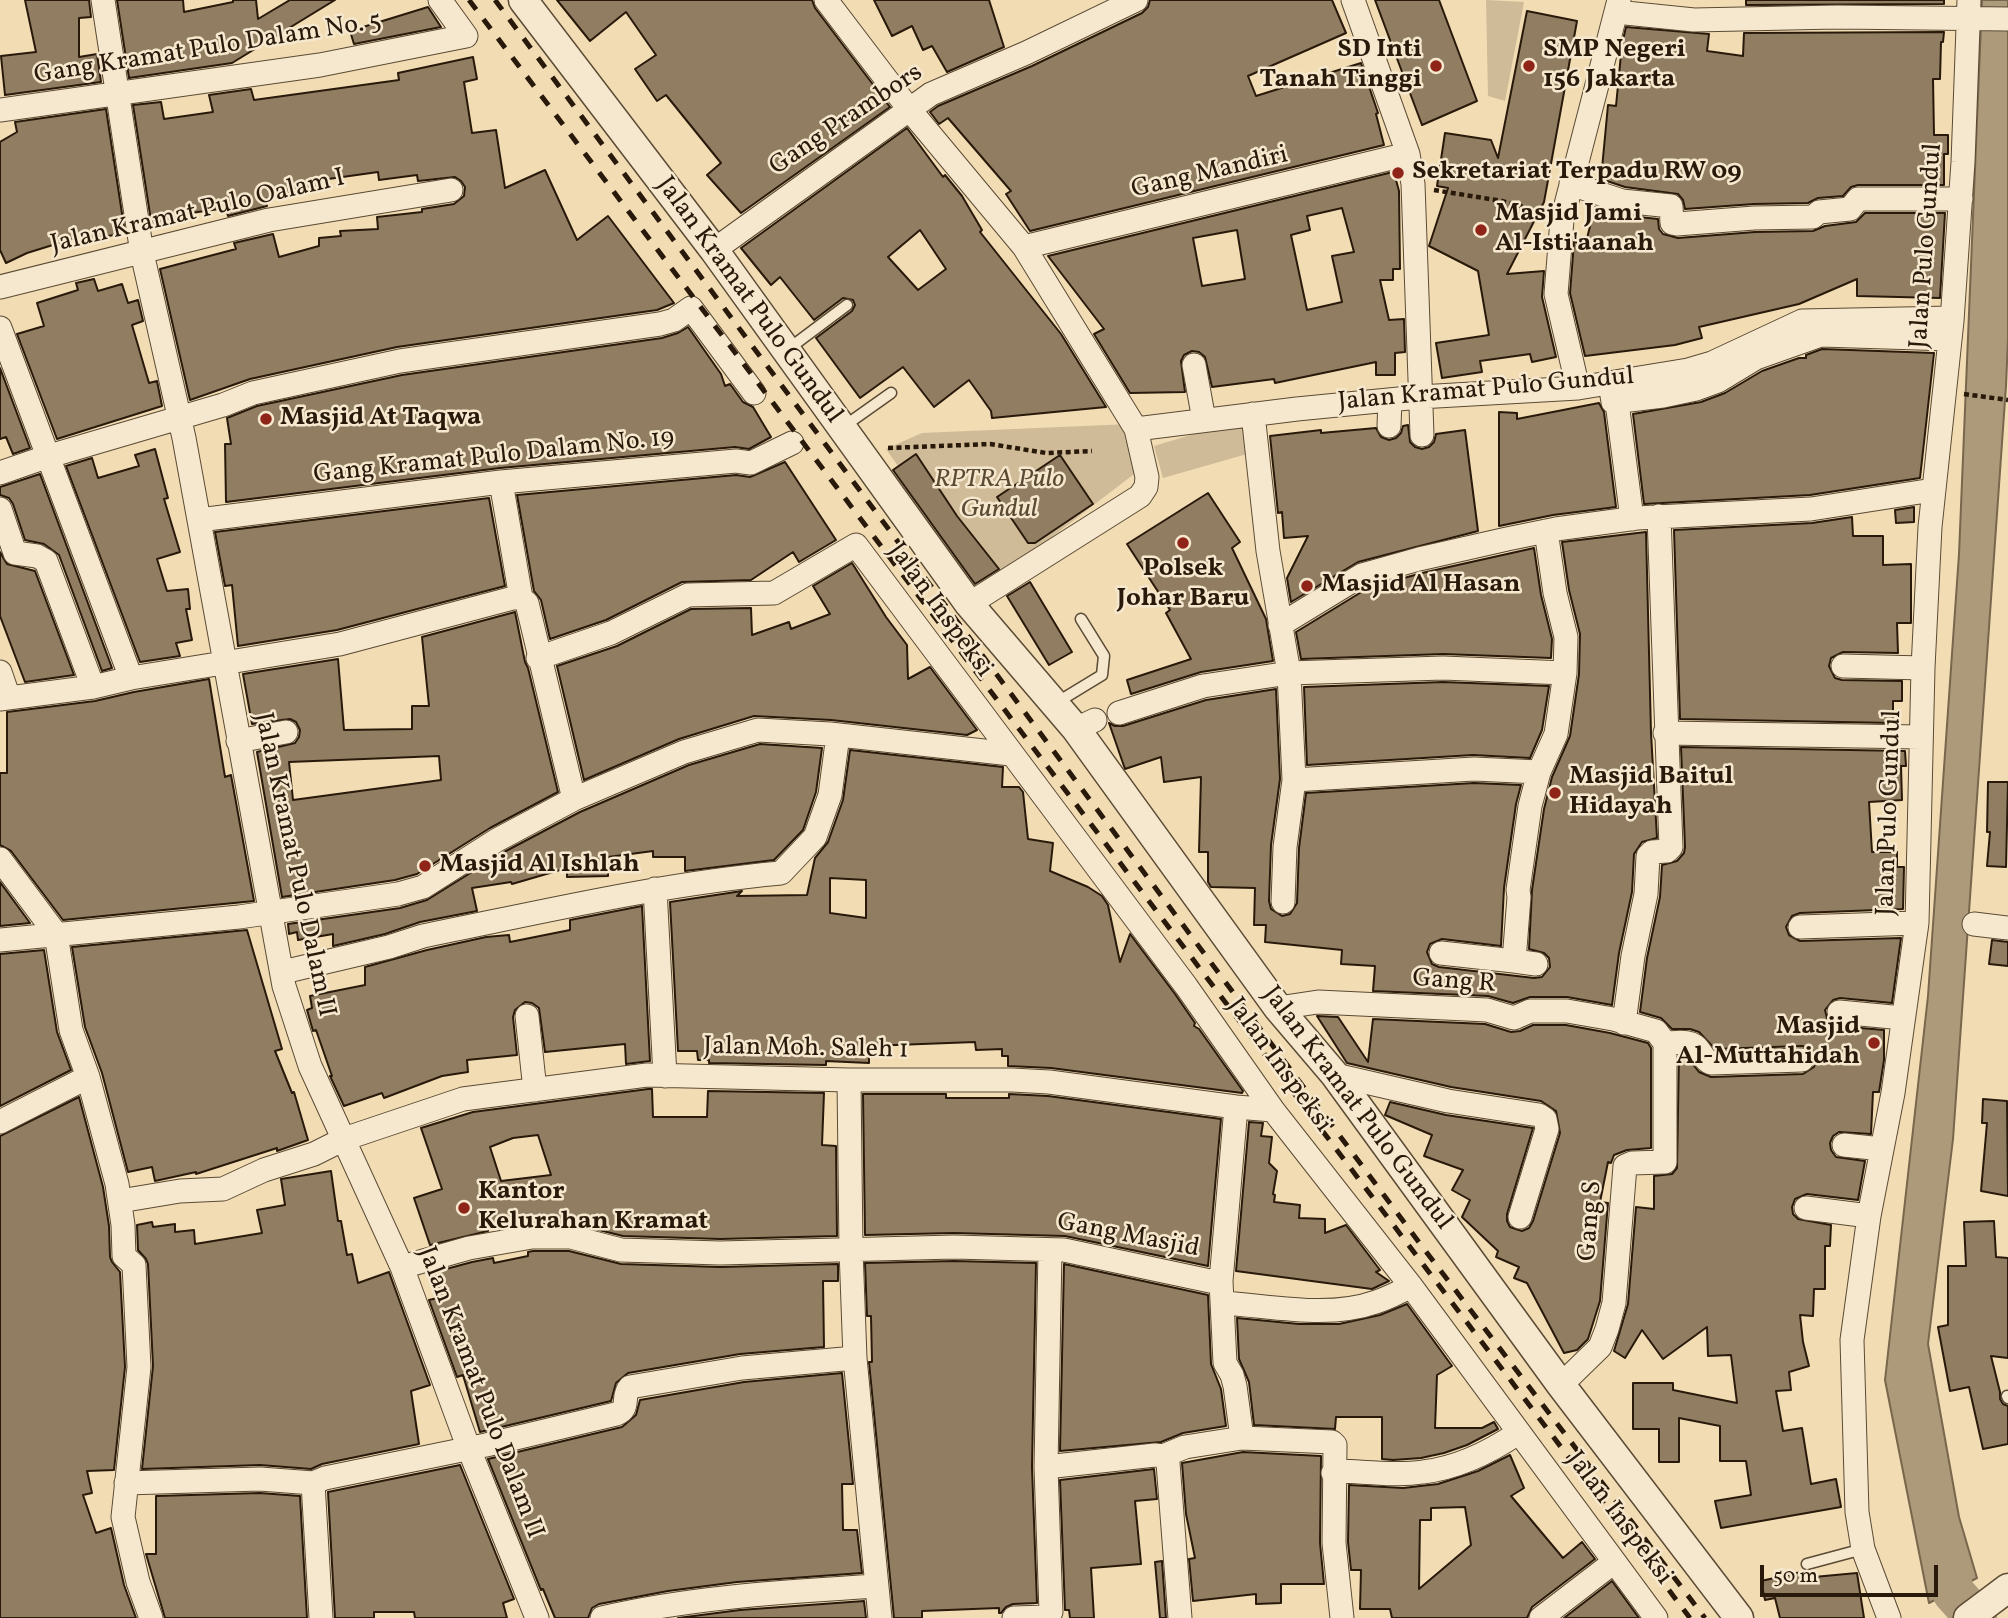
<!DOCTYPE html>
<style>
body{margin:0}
#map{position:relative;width:2008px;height:1618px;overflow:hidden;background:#f1dcb4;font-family:Vollkorn,serif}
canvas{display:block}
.scale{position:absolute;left:1760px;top:1565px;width:178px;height:32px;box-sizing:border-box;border:4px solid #29190a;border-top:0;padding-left:9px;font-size:21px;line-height:24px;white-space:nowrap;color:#29190a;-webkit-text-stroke:5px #f6e8ce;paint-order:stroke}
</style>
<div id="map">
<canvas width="2008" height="1618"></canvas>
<div class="scale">50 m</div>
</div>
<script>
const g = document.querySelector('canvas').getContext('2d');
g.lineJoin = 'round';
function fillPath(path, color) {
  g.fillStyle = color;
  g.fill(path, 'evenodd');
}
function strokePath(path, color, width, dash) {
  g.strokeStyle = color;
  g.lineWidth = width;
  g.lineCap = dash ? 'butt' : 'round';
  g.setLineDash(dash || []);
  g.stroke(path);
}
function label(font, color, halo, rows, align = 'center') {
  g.font = font + ' Vollkorn,serif';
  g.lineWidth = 5;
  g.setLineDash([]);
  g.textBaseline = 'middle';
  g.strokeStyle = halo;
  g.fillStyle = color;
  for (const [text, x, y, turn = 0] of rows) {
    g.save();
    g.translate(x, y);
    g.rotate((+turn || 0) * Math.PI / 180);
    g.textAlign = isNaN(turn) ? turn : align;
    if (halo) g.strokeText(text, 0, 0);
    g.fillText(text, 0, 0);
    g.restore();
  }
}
const green = new Path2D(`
 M1486,0l38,2 -19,99 -17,-5z
 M1244,419l10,33 -91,26 -9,-32z
 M1130,424l8,47 -154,118 -98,-140 36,-16z`);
const water = new Path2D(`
 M1982,0h26v339l-2,47 -53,753 -25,205 31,173 18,61 -48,25 -44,-223 43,-384 31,-442z`);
const river = new Path2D(`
 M1942,1537l11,55 23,26`);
const building = new Path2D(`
 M25,0h64l2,17 -12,1v39l18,-3 4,28 -96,13 -4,-39 35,-4z
 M117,0h66l1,12 49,-10v-2h23l2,19 32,-19h45l-103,63 -103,15z
 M557,0h255l3,8 75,99 -149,106 -34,-38 14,-12 -55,-68 -9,6 -22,-32 21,-14 -30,-43 -36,29z
 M874,0h115l15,47 -57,25 -15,-26 -9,4 -11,-24 -20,10z
 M1150,0h182l14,33 -98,43 8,20 105,-33 17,50 -2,1 8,31 -354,86 -24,-37 5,-3 -63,-73 -9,6 -9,-12 8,-6 94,-40 110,-53 6,-6z
 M1375,0h64l38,101 -55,24z
 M1746,0h198v4l-198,1z
 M428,7l13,20 -87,17 -4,-13z
 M1527,11l50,10 -33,181 -37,72 37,-3 -2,26 14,60 -24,5 -2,-8 -50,7 2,11 -40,6 -6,-35 53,-8 -11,-64 -49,-25 19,-58 -11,-2 8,-53 46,7 7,18z
 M1626,27l83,7 -2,17 36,5 1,-23 200,-1 -1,10h-2l-1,37h-7l1,56h14v19h-4v31h-86l-7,2 -8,9 -25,2 -10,5 -54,1 -69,5 -2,-9 -5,-6 -53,-7 -24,-8 7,-74 8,1 6,-62z
 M473,57l4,22 -13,3 8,51 24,-3 9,58 40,-18 32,70 31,-24 66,87 -17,7 -260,37 -147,32 -60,21 -30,-131 76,-20 -2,-6 39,-9 6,23 40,-11v-8l22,-2 -1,-5 38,-2 -1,-12 45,-5v-3l32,-5 10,-8 1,-9 -4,-6 -6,-4 -37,4 -1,-6 -38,5 -1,-8 -57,8v5l-33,4 1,7 -24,3 2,7 -39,10 -2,-8 -42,6 1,2 -25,5 1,4 -9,2 -19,-122 28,-3 3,17 49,-7 -4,-17 42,-6 3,11 145,-20 -1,-7z
 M106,109l19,124 -39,7 -1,-5 -58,18 -21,10 -6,-13v-108l17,-10 -2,-10z
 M907,128l36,49 2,-2 17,21 20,34 -2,2 81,102 45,73 -114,11 -1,-7 -22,-31 -35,27 -31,-40 -43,31 -44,-60 36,-27 3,-6 -2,-5 -10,-2 -29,22 -34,-43 -9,8 -30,-37zM920,230l26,39 -28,21 -30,-33z
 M1397,171l1,9h-2l3,11 1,78h-7v11h-13l9,40 15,-1 1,33 -10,1v22h-19v-13l-101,21 -1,-4 -62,8 -7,-30 -6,-5 -7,-1 -8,4 -3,6 4,31 -55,1 -36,-59 10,-5 -56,-73zM1342,208l12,44 -22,4 10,46 -35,8 -16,-75 19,-5 -3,-14zM1237,230l8,49 -43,7 -9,-48z
 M1595,207l25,8 38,4 1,10 4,5 15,4 77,-6 58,-1 12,-5 31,-4 9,-9h80l-5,85 -83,-2v-17l-58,25 -100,23 3,11 -27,7 -90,11 -15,-63 4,-51h12z
 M94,279l4,12 24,-7 6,19 10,-3 5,21 -11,4 17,58 8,-2 5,25 -105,33 -40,-105 27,-8 -7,-23 41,-13 -2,-7z
 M688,327l33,47 4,12 5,-2 13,18 10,5 18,30 -22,12 -14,-2 -235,21 -274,34 -1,-58h6l-4,-26 30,-12 145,-31 260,-37 16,-5z
 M1822,349l112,4 -14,125 -110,17 -166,9 -11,-90 68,-12 24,-9 37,-22 37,-13h7v-3z
 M0,368l30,80 -17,6 -7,-17 -6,2z
 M1599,403l5,9 12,95 -63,8 -54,11v-114l18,1v6z
 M1408,425l2,17 5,5 7,2 7,-2 5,-5 2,-8 29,-4 13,101 -120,31 -67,40 -4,-24 21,-42 -24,2 -2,-26 -4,1 -8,-77 51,-6v3l55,-5 5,9 8,3 7,-2 5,-5 2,-7z
 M155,449l13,49 -4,1 16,53 -23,7 10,32 21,-2 2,20h-4l6,31 -16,3 4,13 -40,6 -74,-196 26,-8 6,20 41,-12 -4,-11z
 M916,454l41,62 42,53 -24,15 -82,-114z
 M1060,455l33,49 -58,39h-7l-31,-46z
 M785,462l51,78 -37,22 -6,-10 -42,28 -69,2 -76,38 -56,19 -9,-39 -7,-9 -17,-96 219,-20 14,2z
 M40,474l72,194 -10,3 -43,-116 -15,-11 -19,-4 -12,-36 -4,-6 -9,-3v-8z
 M1208,493l32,49 -8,6 34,71 7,42 -72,11 -70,22 -4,-14 64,-21 -25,-46 4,-3 -43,-66z
 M489,498l16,88 -168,44 -99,16 -6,-61 -7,1 -10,-54z
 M1914,507v15l-18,1 -1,-13z
 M1852,517l1,19h30v29l28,-1v59h-14l1,30 -55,-1 -12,6 -2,8 6,12 7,2 60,1v20h-9v22l-213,-4 -6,-189 138,-7z
 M1646,532l5,201 6,105 -15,4 -8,12 -2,38 -13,61 -7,52 -45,-8h-37l-17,6 -25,-7 -115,-5 2,-25 -34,-2 1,-14 -77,-8 1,-17h-12l1,-37 -44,-1 -3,-5v-30h-9l2,-75 -37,5 -3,-25 -36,12 -16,-46 6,3h8l83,-26 70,-11 4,90 -9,66 -2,56 2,8 11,7 8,-2 7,-11 2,-55 7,-55 168,-10 47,2 -5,19 -12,84 -3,58 -59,-7 -12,5 -3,8 5,12 7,3 95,11 8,-1 8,-10 -1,-9 -5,-5 -15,-4 3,-59 12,-81 8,-32 18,-41 9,-62 1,-40 -11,-44 -7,-48z
 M1534,548l7,47 11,44 -1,19 -108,-4 -142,5 -5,-27 72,-44 54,-15z
 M0,552l7,12 28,7 39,104 -49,7 -25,-66z
 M852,563l34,54 21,28 1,34 22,-12 47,63 -10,5 -136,-15 -77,-4 -75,23 -95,41 -27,-114 60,-20 74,-37 60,-1 1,27 37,-13 2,7 39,-15 -17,-28z
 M1030,582l42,70 -23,13 -42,-69z
 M515,612l10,50 3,6 30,124 -68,36 -73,46 -22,6 -113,17 -25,-145 38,-9 4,-6 1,-7 -4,-8 -6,-3 -38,5 -9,-50 95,-15 6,71 68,-1v-23h17l-7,-69zM439,756l2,24 -148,20 -4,-38z
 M209,679l16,98 6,-2 23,126 -191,19 -52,-69 -11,-6v-72h7v-61l88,-11 39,-9z
 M1443,682l106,4 -7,44 -12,28 -57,-3 -166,10 -3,-78z
 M760,744l62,4 -6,44 -13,38 -29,30 -89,11v-14h-32v-6l-45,6v19l-41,1v-9l-55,16 -1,-2 -39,6 5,23 -57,11 -35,12 -52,12v-12l-35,6 -1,-8 -8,2 -1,-10 112,-16 27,-8 77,-48 76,-40 109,-47z
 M1681,747l224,4 1,15h-5l1,34 -33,2 3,50h25v15h7l-1,42 -103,4 -8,3 -6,11 3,8 11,6 101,-3 -9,65 -52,-5 -7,2 -8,10 2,8 10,8 47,4v30l-5,32h-6l-2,42 -32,-2 -6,4 -3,7 1,7 5,7 29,4 -7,39 -51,-6 -12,5 -3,8 1,7 5,5 33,6 -1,21h-5v43h-11l-1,27 -13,-1 3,27 6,24 -20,6 2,18 -15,1 7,40 19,-3 9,56 25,-5 5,28 -120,21 -6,-27 36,-6 -5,-34h-26v-35l-41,-8v44h-20v-33h-26v-46h40v7l64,13 -6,-48 -23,1 -1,-29 -44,32 -21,-29 -17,28 -11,-7 14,-47 8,-97 18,2v-33l18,-2 5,-6 2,-112 8,1 12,15 12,5 92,-3 11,-7 2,-8 -7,-11 -7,-2 -87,3 -16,-17 -9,-3h-18l-11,-11 -21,-6 7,-54 13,-61 2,-32 15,-4 7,-8 1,-6z
 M850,750l153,17 -1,20h17l4,5 5,47 25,4 -3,28 38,16 14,9 6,9 12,57 10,-28 45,60 20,29 -1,3 5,3 44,62 -1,2 -191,-25 -43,-2v-10h-6v-7l-26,1 -1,-8 -106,4v17l-43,-2v4l-117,-2v-3h-11l-1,-9h-19l-8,-149 72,-11 -5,5 70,-1 8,-37 13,-16 15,-42zM830,878l36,2v38l-36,-5z
 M1988,782h20l-2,85 -19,-1 3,-34h-3z
 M0,882l30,41 -30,3z
 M642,906l8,155 -24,3 -1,-20 -80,8 -6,-44 -7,-5 -7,-1 -10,8 -2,7 4,38 -50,5 1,12 -26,4 -58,22 -2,-5 -38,13 -14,-30h2l-16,-46 -3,1 -6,-21 5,-2 -2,-12 55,-11v-18l62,-17 59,-13 23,-2 1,7 60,-12v-10z
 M247,930l35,119 -7,2 17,42 2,-1 14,48 -31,11v-3l-81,26v-2l-41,9 -3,-14 -24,5 -26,-99 -17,-46 -13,-80z
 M1992,940l16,2v24l-19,-2z
 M44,950l13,82 14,38 -71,36v-152z
 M1317,1016l21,1 30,45 5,-43 112,5 26,8 9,-1 13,-6h33l44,8 38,10 3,5v100l-24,2 -13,5 -3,8 -3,-1 -8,40 8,1 -8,98 -12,38 -11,11 -13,3 -37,-70 -13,-5 5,-11 -23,-10 2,-6 -36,-34 8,-17 -18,-10 11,-20 -39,-14 8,-21 -47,-20 5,-13 56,13 87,13 -26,86v7l3,6 12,4 7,-3 4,-7 27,-88 -4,-22 -15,-10 -90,-14 -104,-24z
 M648,1089h4l1,28h54l1,-26 116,2 -2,52 14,1 1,90 -117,3 -97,-3 -52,-13 -47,1 -1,-9 -36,12 1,4 -58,14 -16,-47 28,-9 -21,-61 52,-16zM538,1135l13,40 -50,6 -11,-34 23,-9z
 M863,1094h83v4h63v-4l39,2 173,23 -13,147 -143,-30 -111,-3 -89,2z
 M79,1097l24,90 6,39 1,31 2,5 8,10 5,95 -11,103 -27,1 5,22 -9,2 13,38 15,-5 13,57 12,33h-136v-482z
 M1983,1099l24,2 1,95 -27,-5 6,-68h-5z
 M1249,1122l14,1 -2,13 11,1 -3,26 8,8 -4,23 2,1 -1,7 26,3 -1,13 26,1v14l21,-8 34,45 -4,2 13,9 -17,8 -136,-18z
 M331,1171l7,50h3l6,34 5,-1 6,29 31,-11 41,113 -19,6 8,53 -97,20 -11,5 -51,-4 -118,4 11,-103 -5,-102 -2,-5 -8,-9 -1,-25 15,-3 1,5 22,-3v8l19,-2 1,14 67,-11 -5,-23 28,-5 -4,-26z
 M1994,1221l2,36 12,1v100l-17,-2 9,36v7l3,5 5,2v38l-25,5 -14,-62 -19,4 -12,-64 10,-2v-59h18l-2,-44z
 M533,1251h36l52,13 99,3 118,-3v17h-15l1,66 -84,7 -112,19 -12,10 -5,18 -131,31 -17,-57 -6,2 -28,-77 13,-3 -7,-25 37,-10 21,-4 1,5 34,-7v-4z
 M954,1261l82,2 -4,204 5,136 -24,1 -7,3 -5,6h-2v-5l-77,3v7h-28l-25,-256h3l-1,-46h-4l-2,-53z
 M1064,1264l144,31 3,69 10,25 5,37 -43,7 -22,9 -101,9z
 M1407,1304l45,62 -15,9 -2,53h47l12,-6 4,7 -31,16 -23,8 -23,5 -28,2 -11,-1v-42h-46l-1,12 -81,-4 -5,-43 -10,-23 -2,-41 62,6h40l41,-9z
 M842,1373l11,111h-11l1,46h14l5,43 -125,9 -69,9 -69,13 -7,4 -4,10h-33l-12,-29 -2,1 -53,-131 134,-32 14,-12 4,-15 104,-18z
 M1243,1452l78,4 -1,87 4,41h-43v19l-25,1v-10l-63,7 -4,-42 6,-1 -9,-44 -4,-51z
 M1510,1455l14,33 -13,8 52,62 19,-16 13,17 -63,48 -5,11h-135l-2,-9h-30l1,-39h-10l-3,-28 1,-57 54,3 35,-4 40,-13zM1465,1507l6,38 -52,44 1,-69h11v-12z
 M460,1465l54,134 -11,4 4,15h-92l-1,-6h-40v6h-39l-7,-126z
 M1154,1469l3,30 -22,2 6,63 -50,4 3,50h-24l-1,-8h-4l-5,-130z
 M260,1493l40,3 7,122h-142l-19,-64h10v-58z
 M1162,1561l4,57h-6l-5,-56z
 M1801,1572l2,6 54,-5 7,45h-84l-5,-20 -10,2 -4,-19z
 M1612,1581l27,37h-75z
 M864,1601l2,17h-188l62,-8z`);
const path = new Path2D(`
 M1434,190l68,11 40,11
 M1964,394l44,6
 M888,448l102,-4 56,9 46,-2`);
const service = new Path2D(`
 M787,350l60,-45
 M843,427l48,-34
 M1056,703l46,-28 2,-19 -23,-37
 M2007,1396l1,2
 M1807,1564l56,-15`);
const minor = new Path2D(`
 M103,0l39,253 42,185 100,548 26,80 92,201 67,182 68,169
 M826,0l83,109 115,138 112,182 11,48 -1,10 -6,9 -171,108
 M1353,0l55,154 5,30 9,251
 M1616,12l78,8 143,-3 171,2
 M0,110l320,-45 146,-29 -26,-36
 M1571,184l51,17 49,5 1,17 5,1 77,-6 59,-1 6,-5 31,-3 8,-10h103
 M1024,247l384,-93
 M714,250l217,-156 95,-41 110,-53
 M0,287l269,-67 182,-30
 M0,328l131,350
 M1194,365l10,55
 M1610,383l3,19 50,-6 33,-7 22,-8 38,-23 65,-23 129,4
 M1615,387l17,132
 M1578,388l-22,-94 6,-74 57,-220
 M1253,414l15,137 21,122 5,107 180,-11 65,3
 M1389,426l1,-26
 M1136,429l161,-20 122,-12 159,-9 110,-18 24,-7 90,-42 150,-3
 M0,473l46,-16 177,-52 30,-12 147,-32 260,-37 14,-4 17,-12 63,85
 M501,482l20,116
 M0,509l15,44
 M199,520l302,-38 235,-21 15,2 41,-20
 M15,553l22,3 9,5 47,126
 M521,598l6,5 47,196
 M1280,625l82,-50 57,-16 88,-20 49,-10 81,-11 174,-9 122,-19
 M538,658l73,-25 77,-38 86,-2 82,-48 330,441 87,124 138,176 245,332
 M1843,666l80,2
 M0,672l9,26
 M0,699l93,-12 38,-9 209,-34 173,-46h8
 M1119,713l84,-27 86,-13 154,-5 122,5
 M1076,729l19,-9
 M1665,733l256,4
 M238,741l48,-9
 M0,859l56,75 15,96 17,47 29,107 6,41 1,31 10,9 5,102 -16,150 15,65 13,36
 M655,889l10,187
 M1283,902l2,-55 9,-67
 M1974,924l34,4
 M1800,927l117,-4
 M0,940l239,-23 159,-23 25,-7 74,-47 77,-41 110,-47 74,-22 72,4 181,20
 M1441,953l73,8
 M1536,964l-22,-3 5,-64 -1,-7 12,-84 9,-34 17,-38 9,-61 1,-36 -11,-44 -9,-62
 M283,972l106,-25 34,-11c119,-24 237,-52 358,-63l34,-36 15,-42 8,-60
 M1278,1008l40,-6 169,8 27,8 16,-7h37l46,8 43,12 9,12v119l-33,1 -7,3 -11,137 -7,26 -7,18 -39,38
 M1839,1012l64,6
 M527,1016l8,74
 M1624,1023l9,-67 13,-62 2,-38 4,-4 15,-1 4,-4 -12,-331
 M1665,1043c11,0 27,-4 34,7 5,6 5,10 12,13l91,-3
 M1335,1075l113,26 91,14 6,4 2,10 -27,88
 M849,1080l2,170 4,108 25,260
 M1236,1107l-15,174 4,82 7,12 3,11 7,52
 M0,1122l88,-45
 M1844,1145l38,4
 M120,1201l60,-10 43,-2 41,-19 50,-16 30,-15 119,-40 184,-24 202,5h163l37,2 187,25 37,3
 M1806,1208l63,8
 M402,1267l67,-19 63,-11h39l50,13 99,3 234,-6 110,3 146,31h11
 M1223,1303c49,3 105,16 153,-1 12,-4 24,-10 35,-16
 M1163,1456l5,7 12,155
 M1046,1467l109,-12 8,1 22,-9 57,-9 90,4 3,3 -1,98 8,75
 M1333,1473l8,-2c26,1 56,5 82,1 34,-4 67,-20 95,-39
 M126,1483l134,-4 53,4 12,-5 161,-33 130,-31c15,-5 5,-18 14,-27l112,-19 113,-10
 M313,1483l8,135
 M602,1618c90,-21 182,-26 274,-32
 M1014,1618l33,-1 4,-5 -5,-145 4,-217
 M1541,1618l73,-56
 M1889,1618l-26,-69 -6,-37 -5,-172 17,-124 24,-123 24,-170 6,-255 7,-141 22,-206 11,-159 6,-162`);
const tertiary = new Path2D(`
 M523,0l191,250 255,354 107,125 202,279 57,67 226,310 178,233
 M1968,1618l40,-30`);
const rail = new Path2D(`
 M469,0l1221,1618
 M495,0l923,1241 287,377`);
const markers = [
 [1436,66,7,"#8f2418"],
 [1529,66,7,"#8f2418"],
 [1398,173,7,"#8f2418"],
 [1481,230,7,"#8f2418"],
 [266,419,7,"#8f2418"],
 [1183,543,7,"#8f2418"],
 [1307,586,7,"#8f2418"],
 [1555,793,7,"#8f2418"],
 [425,866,7,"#8f2418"],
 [1874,1043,7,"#8f2418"],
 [464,1208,7,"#8f2418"]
];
const streetNames = [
 ["Gang Kramat Pulo Dalam No. 5",208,50,-9],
 ["Gang Prambors",847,121,-34],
 ["Gang Mandiri",1210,174,-13],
 ["Jalan Kramat Pulo Oalam I",198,213,-13],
 ["Jalan Pulo Gundul",1928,246,-86],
 ["Jalan Kramat Pulo Gundul",748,301,54],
 ["Jalan Kramat Pulo Gundul",1486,391,-5],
 ["Gang Kramat Pulo Dalam No. 19",494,458,-6],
 ["Jalan Inspeksi",939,611,54],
 ["Jalan Pulo Gundul",1891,813,-88],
 ["Jalan Kramat Pulo Dalam II",293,865,78],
 ["Gang R",1454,983,4],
 ["Jalan Moh. Saleh 1",806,1050,1],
 ["Jalan Inspeksi",1278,1066,54],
 ["Jalan Kramat Pulo Gundul",1356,1109,53],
 ["Gang S",1592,1221,-86],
 ["Gang Masjid",1128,1237,11],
 ["Jalan Kramat Pulo Dalam II",479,1393,69],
 ["Jalan Inspeksi",1618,1519,53]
];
const poiNames = [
 ["SD Inti",1422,51,"right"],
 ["Tanah Tinggi",1422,81,"right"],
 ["SMP Negeri",1543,51],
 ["156 Jakarta",1543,81],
 ["Sekretariat Terpadu RW 09",1412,173],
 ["Masjid Jami",1495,215],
 ["Al-Isti'aanah",1495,245],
 ["Masjid At Taqwa",280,419],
 ["Polsek",1183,570,"center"],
 ["Johar Baru",1183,600,"center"],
 ["Masjid Al Hasan",1321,586],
 ["Masjid Baitul",1569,778],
 ["Hidayah",1569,808],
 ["Masjid Al Ishlah",439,866],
 ["Masjid",1860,1028,"right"],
 ["Al-Muttahidah",1860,1058,"right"],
 ["Kantor",478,1193],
 ["Kelurahan Kramat",478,1223]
];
const parkNames = [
 ["RPTRA Pulo",999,481],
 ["Gundul",999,511]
];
fillPath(green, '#cfbb97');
fillPath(water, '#ad9a7a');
strokePath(water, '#78664d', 2);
strokePath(river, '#ad9a7a', 42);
fillPath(building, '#917e62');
strokePath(building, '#29190a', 2);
strokePath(service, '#5b4a34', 13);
strokePath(minor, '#5b4a34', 25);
strokePath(tertiary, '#5b4a34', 31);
strokePath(path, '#29190a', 4.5, [5, 3.5]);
strokePath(service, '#f6e8ce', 10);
strokePath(minor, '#f6e8ce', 23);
strokePath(tertiary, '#f6e8ce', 28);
strokePath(rail, '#29190a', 5, [12, 12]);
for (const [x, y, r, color] of markers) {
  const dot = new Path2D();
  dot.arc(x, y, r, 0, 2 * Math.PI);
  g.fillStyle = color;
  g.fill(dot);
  strokePath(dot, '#f6e8ce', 2.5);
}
label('26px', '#29190a', '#f6e8ce', streetNames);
label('bold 26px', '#29190a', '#f6e8ce', poiNames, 'left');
label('italic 26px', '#5b4a34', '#f6e8ce', parkNames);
</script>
